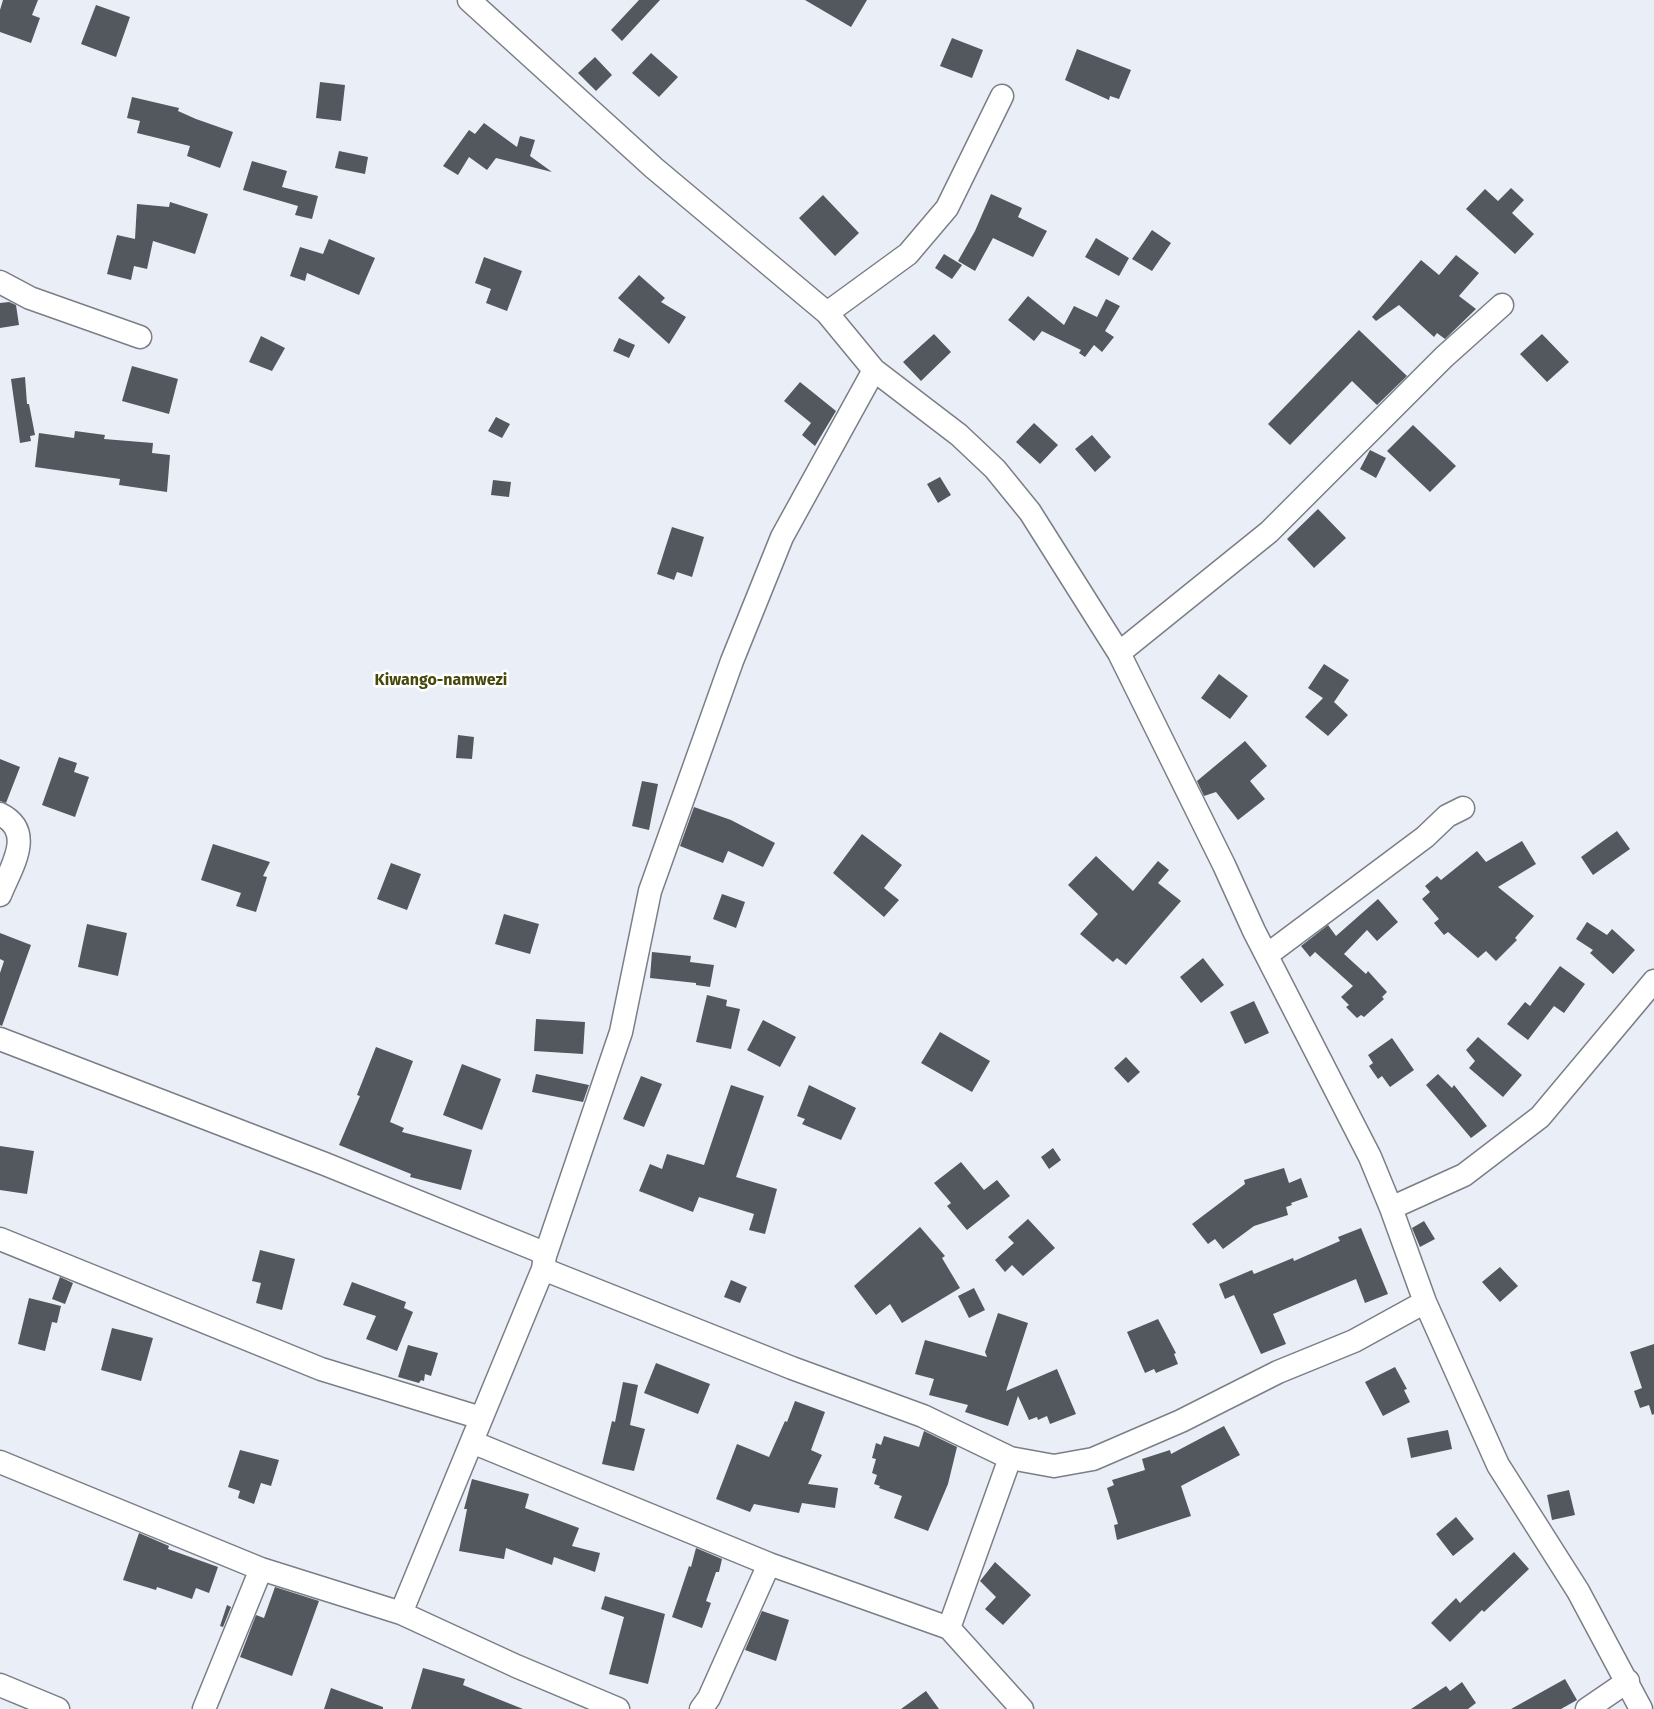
<!DOCTYPE html>
<style>
body{margin:0}
canvas{display:block;background:#eaeff7}
</style>
<canvas width="1654" height="1709"></canvas>
<script>
const g = document.querySelector('canvas').getContext('2d');
g.lineJoin = 'round';
function fillPath(path, color) {
  g.fillStyle = color;
  g.fill(path, 'evenodd');
}
function strokePath(path, color, width, dash) {
  g.strokeStyle = color;
  g.lineWidth = width;
  g.lineCap = dash ? 'butt' : 'round';
  g.setLineDash(dash || []);
  g.stroke(path);
}
function label(font, color, halo, rows, align = 'center') {
  g.font = font + ' "Fira Sans",sans-serif';
  g.lineWidth = 5;
  g.setLineDash([]);
  g.textBaseline = 'middle';
  g.strokeStyle = halo;
  g.fillStyle = color;
  for (const [text, x, y, turn = 0] of rows) {
    g.save();
    g.translate(x, y);
    g.rotate((+turn || 0) * Math.PI / 180);
    g.textAlign = isNaN(turn) ? turn : align;
    if (halo) g.strokeText(text, 0, 0);
    g.fillText(text, 0, 0);
    g.restore();
  }
}
const building = new Path2D(`
 M3,0h35l-6,15 8,3 -9,25 -31,-11v-22z
 M639,0h21l-38,41 -11,-11z
 M805,0h62l-16,27z
 M96,5l34,12 -14,40 -35,-13z
 M952,38l31,12 -11,28 -32,-12z
 M1077,49l54,21 -12,29 -9,-3 -1,4 -44,-20z
 M651,53l27,24 -19,20 -27,-24z
 M595,57l17,18 -16,16 -18,-18z
 M320,82l25,3 -4,36 -25,-3z
 M132,97l47,11 -1,3 18,8 37,13 -13,36 -33,-12 3,-10 -53,-13 3,-12 -13,-3z
 M484,123l33,24 3,-11 15,4 -5,16 22,16 -56,-14 -9,12 -18,-13 -11,18 -15,-9 26,-36 6,4z
 M339,151l29,6 -3,17 -30,-6z
 M252,161l35,10 -5,16 36,9 -6,23 -17,-4 3,-9 -55,-16z
 M1511,188l13,12 -12,13 22,21 -19,20 -49,-45 19,-20 13,12z
 M991,194l31,14 -4,9 29,14 -14,26 -40,-19 -18,33 -17,-10 17,-30z
 M823,195l36,38 -24,23 -36,-38z
 M170,202l38,12 -13,40 -42,-13 -6,28 -13,-3 -3,14 -24,-6 10,-39 18,4 2,-35 32,3z
 M1152,230l19,13 -19,28 -20,-12z
 M1096,238l33,20 -10,18 -34,-19z
 M329,239l46,19 -16,37 -52,-22 -2,8 -15,-5 10,-29 23,7z
 M944,254l18,11 -10,14 -17,-11z
 M1456,255l23,18 -20,23 17,13 -31,30 -8,-6 -3,4 -35,-32 -23,16 -4,-4 49,-57 18,15z
 M484,257l38,14 -15,40 -21,-8 5,-14 -16,-6z
 M639,275l26,23 -4,4 25,15 -17,27 -51,-46z
 M1028,296l36,29 10,-19 23,11 9,-18 14,7 -15,25 9,6 -12,15 -8,-7 -9,12 -6,-4 2,-3 -39,-19 -8,10 -26,-21z
 M9,302l7,3 3,20 -19,3v-25z
 M1359,330l48,46 -30,29 -25,-24 -62,64 -22,-21z
 M934,334l17,18 -30,29 -18,-19z
 M1542,334l27,28 -22,20 -27,-28z
 M261,336l24,12 -13,23 -23,-9z
 M619,338l16,7 -6,13 -16,-7z
 M132,366l46,13 -9,35 -47,-13z
 M25,377l2,27h2l6,31 -5,1 1,5 -11,2 -9,-64z
 M800,382l36,29 -21,35 -13,-11 9,-12 -27,-22z
 M496,417l14,7 -8,14 -14,-7z
 M1034,423l24,22 -18,19 -24,-22z
 M1413,425l43,41 -26,26 -43,-41z
 M75,431l30,4 -1,4 49,4 -1,10 18,2 -3,37 -48,-7 1,-6 -85,-12 4,-34 35,5z
 M1092,435l19,22 -16,15 -20,-23z
 M1370,450l16,8 -10,20 -16,-9z
 M940,477l11,18 -13,8 -11,-19z
 M493,480l18,2 -2,15 -18,-2z
 M1318,509l28,29 -32,30 -27,-29z
 M672,527l32,10 -12,40 -15,-5 -3,8 -17,-6z
 M1324,664l25,16 -15,22 14,13 -20,21 -23,-19 18,-19 -15,-10z
 M1219,674l29,22 -18,23 -29,-21z
 M458,735l16,2 -2,22 -16,-1z
 M1245,741l22,25 -17,15 15,18 -27,21 -22,-28 -12,4 -7,-15z
 M59,757l18,6 -3,9 15,5 -14,40 -33,-12z
 M0,759l20,8 -14,36 -6,-2z
 M642,781l16,3 -9,46 -17,-4z
 M694,807l37,13 44,23 -12,24 -35,-16 -5,12 -43,-17z
 M1617,831l13,18 -37,26 -12,-18z
 M862,834l40,31 -18,23 15,12 -15,17 -51,-44z
 M1522,841l14,23 -38,23 36,29 -19,22 2,2 -21,21 -10,-10 -8,7 -30,-26 -4,3 -10,-12 5,-4 -17,-20 8,-7 -5,-6 12,-10 4,4 36,-29 9,11z
 M213,844l57,18 -7,14 4,1 -11,35 -20,-6 5,-13 -40,-13z
 M1096,856l37,35 25,-30 11,9 -11,13 23,18 -55,64 -9,-7 -4,4 -33,-28 18,-20 -30,-29z
 M391,863l30,11 -14,36 -30,-11z
 M722,894l23,8 -9,26 -23,-9z
 M1378,899l20,23 -21,19 -10,-11 -23,24 22,20 2,-3 19,21 -5,5 2,2 -20,18 -3,-2 -4,3 -11,-11 3,-2 -8,-8 12,-11 -38,-34 -5,5 -9,-11 27,-21 8,11z
 M504,914l35,10 -9,30 -35,-10z
 M1587,922l20,13 5,-6 23,21 -22,24 -23,-21 3,-3 -17,-11z
 M87,924l40,9 -9,43 -40,-9z
 M0,933l31,12 -29,81 -2,-1v-52l4,-12 -4,-2z
 M652,952l39,4 -1,6 24,3 -4,22 -14,-2v-2l-46,-5z
 M1203,958l21,27 -23,18 -21,-26z
 M1560,966l25,18 -21,29 -10,-7 -26,34 -21,-16 18,-22 5,4z
 M707,995l20,5 -1,6 14,3 -9,40 -35,-7z
 M1254,1001l15,32 -24,11 -15,-32z
 M536,1019l49,3 -2,32 -49,-3z
 M763,1020l33,17 -16,30 -33,-17z
 M940,1032l50,29 -18,31 -51,-29z
 M1478,1037l44,38 -19,22 -34,-29 6,-7 -9,-11z
 M1392,1038l22,32 -24,17 -8,-11 -4,3 -9,-13 4,-3 -5,-8z
 M376,1047l37,14 -23,61 14,6 -2,4 70,18 -11,40 -51,-13 1,-3 -72,-29 21,-49 -3,-1z
 M1126,1057l14,15 -12,11 -14,-15z
 M462,1064l39,15 -19,51 -39,-15z
 M536,1074l53,11 -6,17 -51,-10z
 M1438,1074l14,14 2,-3 33,41 -16,12 -45,-53z
 M641,1076l21,8 -18,43 -21,-8z
 M731,1085l33,11 -28,81 41,12 -12,45 -16,-4 5,-16 -55,-17 -6,15 -54,-21 11,-27 12,5 5,-15 37,11z
 M809,1085l47,23 -15,32 -39,-16 3,-5 -8,-3z
 M0,1146l34,5 -7,43 -27,-4z
 M1053,1148l8,12 -12,9 -8,-12z
 M961,1162l23,28 13,-10 13,16 -43,34 -20,-24 4,-3 -17,-20z
 M1284,1168l5,15 12,-5 7,19 -17,6 1,2 -6,2 2,8 -34,11 -31,23 -8,-10 -7,5 -16,-20 53,-40 -1,-4z
 M1028,1219l27,29 -32,28 -11,-11 -7,7 -10,-12 19,-17 -6,-6z
 M1424,1221l11,18 -15,8 -8,-19z
 M920,1227l25,29 -3,2 18,30 -58,35 -12,-19 -14,11 -22,-29z
 M1361,1228l27,66 -23,9 -9,-24 -83,35 13,30 -25,10 -27,-59 -9,4 -6,-15 33,-14 2,4 39,-16 1,3 46,-20 -2,-4z
 M260,1250l35,9 -13,51 -26,-7 5,-20 -9,-2z
 M1500,1267l18,19 -18,16 -18,-20z
 M60,1277l13,6 -8,21 -13,-5z
 M731,1280l16,7 -7,16 -16,-6z
 M352,1282l54,20 -2,6 9,4 -16,39 -31,-12 10,-23 -33,-11z
 M974,1288l11,22 -16,8 -11,-22z
 M29,1298l32,8 -4,17 -5,-1 -7,29 -27,-7z
 M998,1313l30,10 -22,68 51,-22 19,45 -26,10 -3,-8 -9,4 -1,-3 -8,3 -11,-24 -10,30 -43,-14 3,-7 -39,-10 5,-16 -19,-5 10,-34 62,17 -2,-5z
 M1158,1319l18,34 -2,1 4,10 -22,9 -2,-4 -9,4 -18,-41z
 M112,1328l41,10 -12,43 -40,-11z
 M1654,1344v70l-2,1 -3,-10 -9,3 -6,-17 8,-3 -12,-36z
 M408,1345l30,8 -7,23 -6,-2 -1,7 -3,-1 -2,3 -21,-6z
 M656,1363l54,21 -12,30 -54,-21z
 M1395,1367l12,22 -3,1 6,12 -27,14 -18,-34z
 M623,1382l15,3 -8,40 15,4 -11,42 -32,-7 10,-43 3,1z
 M795,1401l30,11 -14,38 11,5 -14,29 30,4 -3,20 -33,-5 -3,10 -45,-9 -4,8 -34,-13 21,-55 32,13 16,-36 2,1z
 M1224,1426l16,29 -59,31 10,30 -74,24 -3,-15 4,-1 -11,-36 7,-3 -2,-5 33,-10 -3,-11 28,-9 1,4z
 M1448,1430l4,19 -41,9 -4,-20z
 M924,1431l33,16 -9,37 -20,47 -34,-13 8,-22 -23,-8 1,-2 -6,-2 3,-9 -5,-2 4,-14 -4,-1 4,-15 5,2 3,-9 35,11z
 M240,1450l39,10 -8,26 -10,-3 -7,21 -16,-6 2,-7 -12,-4z
 M472,1479l57,15 -4,14 54,20 -7,18 28,7 -5,19 -41,-15 -2,8 -46,-17 -2,11 -45,-8 8,-42h-3z
 M1569,1490l6,25 -23,5 -5,-25z
 M1456,1517l18,22 -21,17 -17,-22z
 M139,1533l30,13 -1,3 50,18 -9,26 -13,-5 -4,11 -35,-12 -1,3 -33,-10z
 M696,1548l26,11 -3,13h-3l-10,29 5,2 -9,25 -30,-11 17,-51 2,1z
 M1514,1552l15,17 -45,43 -2,-2 -32,32 -19,-19 25,-25 4,5z
 M995,1562l36,33 -28,30 -18,-16 11,-12 -16,-16z
 M275,1587l44,14 -27,75 -52,-19 16,-42 8,3z
 M605,1596l60,18 -17,70 -39,-10 15,-57 -23,-8z
 M227,1605l4,2 -8,20 -3,-1z
 M762,1611l27,9 -13,41 -31,-11z
 M423,1668l42,11 -2,6 60,24h-112z
 M1565,1679l12,21 -16,9h-50z
 M1462,1682l14,21 -8,6h-57l35,-23 4,5z
 M331,1688l52,19v2h-59z
 M926,1691l13,18h-38z`);
const street = new Path2D(`
 M469,0l185,168 173,145 47,57 85,65 36,34 35,43 89,141 105,212 30,66 116,226 21,51 34,94 73,163 80,126 63,118
 M0,282l30,16 110,39
 M827,313l81,-59 39,-46 55,-112
 M1119,653l150,-121 175,-175 58,-52
 M0,814c36,18 11,53 0,81
 M1267,955l158,-118 22,-21 16,-8
 M0,1039l325,125 212,86 8,6 -2,13 -142,344
 M1391,1208l73,-33 76,-58 114,-136
 M0,1239l321,130 160,49
 M545,1256l76,-224 29,-141 82,-230 50,-124 92,-167
 M543,1269l249,99 131,48 87,42 44,8 39,-7 88,-38 97,-49 76,-31 71,-39
 M472,1442l297,122 180,64 73,81
 M0,1462l261,107 140,44 115,53 102,43
 M949,1628l61,-170
 M0,1685l58,24
 M204,1709l57,-140
 M701,1709l8,-11 60,-134
 M1587,1709l41,-28`);
const quarterNames = [
 ["Kiwango-namwezi",441,681]
];
fillPath(building, '#53575e');
strokePath(street, '#7a7e86', 25);
strokePath(street, '#fff', 22);
label('bold 16px', '#46490b', '#fff', quarterNames);
</script>
